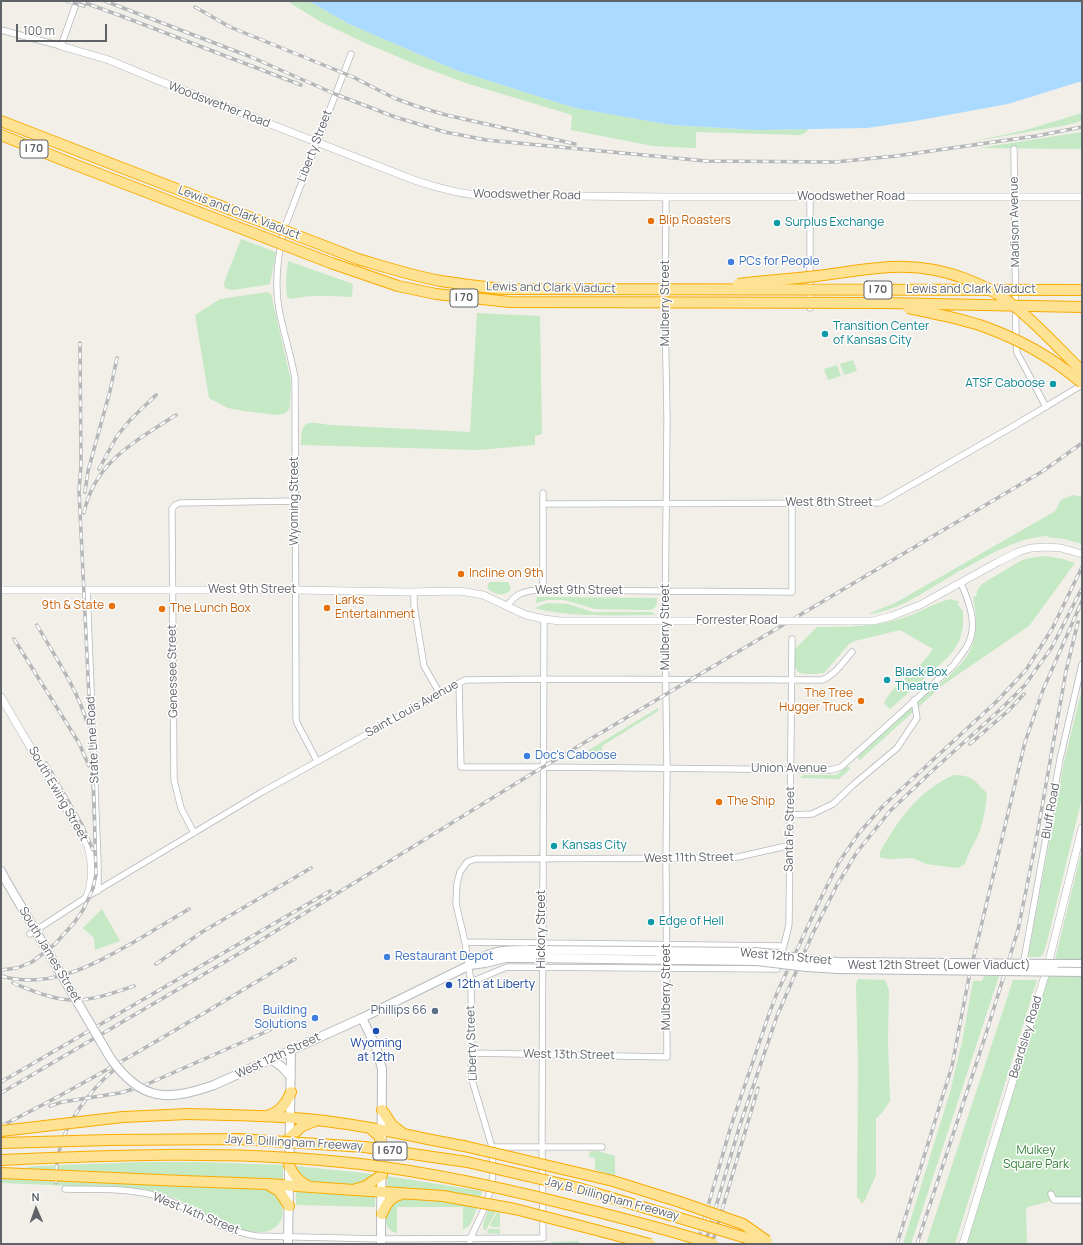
<!DOCTYPE html>
<style>
body{margin:0}
#map{position:relative;width:1083px;height:1245px;overflow:hidden;background:#f1efe8;font-family:Manrope,sans-serif}
canvas{display:block}
.frame{position:absolute;inset:0;border:2px solid #5f6368;pointer-events:none}
.north{position:absolute;left:16px;top:1189px;width:40px;height:40px;-webkit-text-stroke:3px #fff;paint-order:stroke;rotate:358deg;font-size:11px;font-weight:700;line-height:16px;text-align:center;color:#5f6368}
.north::after{content:'';display:block;margin:auto;width:14px;height:18px;background:#5f6368;clip-path:polygon(50% 0,100% 100%,50% 72%,0 100%)}
.scale{position:absolute;left:16px;top:24px;width:91px;height:18px;box-sizing:border-box;border:2px solid #5f6368;border-top:0;padding-left:5px;font-size:12px;line-height:14px;white-space:nowrap;color:#5f6368;-webkit-text-stroke:3px #fff;paint-order:stroke}
</style>
<div id="map">
<canvas width="1083" height="1245"></canvas>
<div class="frame"></div>
<div class="north">N</div>
<div class="scale">100 m</div>
</div>
<script>
const g = document.querySelector('canvas').getContext('2d');
g.lineJoin = 'round';
function fillPath(path, color) {
  g.fillStyle = color;
  g.fill(path, 'evenodd');
}
function strokePath(path, color, width, dash) {
  g.strokeStyle = color;
  g.lineWidth = width;
  g.lineCap = dash ? 'butt' : 'round';
  g.setLineDash(dash || []);
  g.stroke(path);
}
function label(font, color, halo, rows, align = 'center') {
  g.font = font + ' Manrope,sans-serif';
  g.lineWidth = 3;
  g.setLineDash([]);
  g.textBaseline = 'middle';
  g.strokeStyle = halo;
  g.fillStyle = color;
  for (const [text, x, y, turn = 0] of rows) {
    g.save();
    g.translate(x, y);
    g.rotate((+turn || 0) * Math.PI / 180);
    g.textAlign = isNaN(turn) ? turn : align;
    if (halo) g.strokeText(text, 0, 0);
    g.fillText(text, 0, 0);
    g.restore();
  }
}
const green = new Path2D(`
 M287,1h22l40,23 109,47 117,37 96,17 85,5 53,-1 -4,4 -5,2 -104,-3v16h-4l-39,-2 -82,-16 1,-15 -103,-31 -52,-19 -54,-23 -42,-20z
 M1082,113v8l-15,4 -97,17 56,-12z
 M1082,132v17l-103,-1z
 M241,239l35,13 -6,32 -4,1 -34,5 -7,-2 -1,-3 1,-5z
 M288,261l65,23 -1,13c-21,-1 -41,-3 -61,2l-4,-2 -1,-17z
 M268,292l3,2 20,87 -1,25 -2,5 -5,3 -7,1 -32,-4 -16,-3 -19,-10 -14,-83 25,-16z
 M477,313l63,3 2,118 -7,2v9l-57,5 -177,-5c0,-27 7,-23 29,-20l140,7z
 M853,360l4,11 -13,4 -4,-11z
 M837,365l4,11 -13,4 -4,-11z
 M1073,495l9,2v47l-18,-5 -16,-2 -1,-1c-31,2 -58,19 -85,34h-2c-7,5 -15,10 -24,15 -21,13 -40,25 -66,29v-1l25,-10 157,-90 3,-2 6,-11z
 M1045,556l18,3 12,4 -46,63 -85,58 -84,76 -3,-3c21,-19 42,-38 63,-57 17,-15 39,-29 50,-49 8,-18 7,-35 3,-54l3,-1 2,-7 4,-5 40,-24 8,-2z
 M489,582h19l3,7c-6,9 -17,5 -24,-1z
 M537,597l120,1c0,6 0,11 -8,12l-54,-1 -31,-9h-17l-10,3 -1,-1z
 M951,599l9,3 -3,2 6,7v15l-3,13 -6,11 -8,9 -56,50 -6,-6c11,-22 36,-33 49,-54l-33,-19 -45,11 -6,3 -25,29c-6,1 -11,1 -17,1 -16,0 -12,-13 -12,-25l22,-22c30,0 60,0 89,-10 15,-5 29,-15 45,-18z
 M547,603l21,1 25,8h58l5,3c-39,0 -85,3 -122,-7z
 M1082,689v109l-35,144 -4,12 -3,3h-12l36,-195z
 M658,708v3l-56,35v13h-28z
 M848,766l2,3 -11,10 -39,-1 3,-3h33z
 M954,775c22,1 19,6 33,18 -1,12 -3,25 -7,37 -4,12 -12,22 -15,34l-7,4 -32,-4 -13,-6 -24,1 -8,-1 -1,-2v-4c18,-32 39,-62 74,-77z
 M1082,849v111h-27z
 M102,909l18,32 -25,9 -1,-12 -11,-10z
 M1044,971l38,1v228h-28l-26,7 -2,2 1,35h-64z
 M984,976h15l-88,268h-8l47,-152 12,-50 11,-61h9z
 M858,979l27,1 4,10 -1,52 2,59c-5,6 -7,13 -14,17v57l-12,27 -3,1 -1,-4 -3,-1 1,-133 -2,-81z
 M1013,980h24l-82,264h-29z
 M591,1151h7l17,5v20l-20,-6v-12l-6,-1v-3z
 M143,1162h57l83,3v16l-257,-12v-2l11,-1z
 M296,1166l77,8c-3,5 -8,10 -14,11 -6,2 -48,-1 -53,-4 -4,-2 -10,-10 -10,-15z
 M387,1176l95,15 -2,8 -91,-10 -2,-2z
 M1,1177l266,12c23,10 21,43 -7,43 -32,1 -60,-23 -88,-35 -15,-5 -30,-8 -45,-9l-126,-5z
 M296,1190l79,6v11l-79,-2z
 M402,1198l38,2 38,6 -8,19 -7,5v-23h-66v26c-12,-2 -14,-17 -9,-26 3,-4 10,-7 14,-9z
 M489,1208l8,2 -11,20h-2l-1,-6z
 M498,1211l2,1v15h-8l-2,-2z
 M488,1229h12v5l-13,-1z
 M578,1241l3,3h-33l4,-2z`);
const water = new Path2D(`
 M309,1h773v80l-74,23 -93,17 -48,7 -111,2 -85,-5 -96,-17 -117,-37 -109,-47z`);
const minor = new Path2D(`
 M1,30l60,16 16,-45
 M1014,149l2,194 1,10 4,7 25,47
 M810,308v-111
 M544,504l336,-1 137,-79 65,-39
 M87,590l11,272v29
 M543,590v-97
 M414,592v13l10,61 16,28
 M507,606c9,-12 14,-14 29,-16l256,2v-88
 M459,683l2,84h82l288,3 10,-3 112,-101c4,-6 9,-12 13,-18 13,-21 4,-44 -5,-65
 M317,761l-20,-38 -1,-5 -1,-340c-4,-23 -12,-46 -16,-69 -5,-26 -1,-54 5,-80l67,-175
 M791,815l21,-1 21,-10 20,-19 44,-37 20,-30 -3,-18
 M194,833l-13,-25 -7,-28 -2,-271 3,-4 5,-2 115,-2
 M30,934l60,-39 172,-103 203,-112 79,-1 278,1c13,-5 21,-18 30,-28
 M465,942l318,4
 M1024,960l36,-201 22,-95
 M471,982l36,-15 270,2c4,-15 9,-29 12,-45l3,-285
 M471,1053l196,4 -1,-198 1,-90 -2,-140 2,-210 -2,-111 1,-111
 M492,1147h110
 M65,1189c31,1 68,-2 98,9 33,13 56,32 94,38l124,3 162,-1 -1,-92 2,-527
 M1051,1194l3,6h28
 M470,1244v-5l16,-34 6,-22 1,-13 -1,-23 -20,-67 -1,-98 -6,-40 -9,-38 1,-21 3,-11 7,-10 8,-3 246,-1 17,-1 53,-12`);
const tertiary = new Path2D(`
 M61,46l48,14 48,20 257,100c21,7 41,13 63,15l189,2h416
 M1,590h294l112,2 53,-1 23,4 43,20 18,4 16,2h89
 M848,621h25l19,-5 28,-11 78,-43 20,-10 13,-4 15,-1 15,1 21,6
 M1,697l87,149c5,18 5,34 -1,51
 M963,1244l84,-275 35,-141`);
const secondary = new Path2D(`
 M1,871l4,8
 M1055,964h27
 M470,965l15,-2 20,-5h23
 M362,1018l14,29 6,22 -1,175
 M271,1059l11,8 9,10
 M214,1085l148,-67 108,-53c21,-15 33,-15 58,-15
 M288,1244l3,-194`);
const motorway = new Path2D(`
 M1,121l67,26
 M1,135l67,27
 M382,1110l10,15 10,8
 M188,1114c42,1 86,1 128,6 50,5 99,17 148,26
 M267,1116c13,-4 19,-12 24,-24
 M370,1128l9,8 2,7
 M290,1137l12,-11 13,-5
 M289,1165c4,10 9,16 19,21
 M183,1181l84,3 176,12
 M269,1185l10,6 10,15
 M356,1189l10,-3 16,-11
 M382,1214c4,-10 9,-18 20,-20`);
const rail = new Path2D(`
 M67,1l17,5
 M80,1l44,16 177,68
 M105,1l146,56 84,37 60,23 50,15 41,8 220,21 129,1 61,-6 140,-20 46,-9
 M195,7l35,20 123,50 41,21 22,8 30,9 129,29
 M99,469l18,-33 13,-16 26,-25
 M85,492l3,-21 22,-80 7,-33
 M84,513c10,-51 52,-72 92,-98
 M37,625c18,32 40,63 50,98
 M14,639l65,104 10,23
 M970,744l38,-33 16,-17
 M46,763l36,62 11,25
 M156,964l46,-32 109,-64
 M1,970l16,-2 15,-6 23,-18 19,-21 9,-13 9,-19 4,-16 -2,-77 -15,-307 2,-26 -1,-122
 M1,976c48,14 92,-11 133,-34 18,-11 37,-22 55,-33
 M13,983c20,8 42,18 65,17 19,-1 38,-8 56,-14
 M1,1082l329,-191
 M1,1093l239,-140 293,-180 510,-302 39,-28
 M50,1106l12,-4 58,-9 23,-7 127,-56
 M1,1126c101,-50 197,-110 294,-167
 M56,1183c0,-10 0,-21 3,-31 6,-29 32,-63 55,-82
 M697,1244l34,-118 38,-112 8,-21 43,-93 19,-38 20,-29 25,-28 113,-104 29,-31 26,-41 30,-62
 M705,1244l34,-116 38,-112 35,-81 25,-50 20,-33 33,-41 41,-39 72,-65 22,-22 27,-38 29,-57
 M712,1244l46,-156
 M897,1244l55,-178 17,-89 56,-235 18,-52 39,-89
 M917,1244l68,-207 33,-107 18,-89 30,-170 12,-49`);
const minorBridge = new Path2D(`
 M659,956h98l29,5`);
const tertiaryBridge = new Path2D(`
 M649,621h199`);
const secondaryBridge = new Path2D(`
 M5,879l106,180c31,43 57,42 103,26
 M528,950l228,2 67,9 15,1 217,2
 M528,958l229,3 50,6 31,2 244,3`);
const motorwayBridge = new Path2D(`
 M68,147l290,112c27,8 55,17 83,22 21,3 41,6 62,8l579,1
 M68,162l263,101 67,23 38,8 73,8 376,1 197,4
 M738,284c26,-3 52,-5 79,-8 55,-7 94,-18 149,3 15,6 31,13 43,23 27,20 49,46 73,69
 M908,308c26,6 52,10 77,19 36,13 68,31 97,56
 M1,1131l122,-14 65,-3
 M1,1143l108,-3 131,-1 125,8 102,15 108,25 192,57
 M464,1146l149,35 67,21 63,22 24,17
 M1,1160c110,-5 220,-9 330,1 81,7 160,24 239,44 48,12 96,24 143,39
 M1,1173l182,8
 M443,1196l72,13 135,35`);
const markers = [
 [651,221,4,"#e8710a"],
 [777,223,4,"#0f9aa8"],
 [731,262,4,"#3f7fe0"],
 [825,334,4,"#0f9aa8"],
 [1053,384,4,"#0f9aa8"],
 [461,574,4,"#e8710a"],
 [112,606,4,"#e8710a"],
 [327,608,4,"#e8710a"],
 [162,609,4,"#e8710a"],
 [887,680,4,"#0f9aa8"],
 [861,701,4,"#e8710a"],
 [527,756,4,"#3f7fe0"],
 [719,802,4,"#e8710a"],
 [554,846,4,"#0f9aa8"],
 [651,922,4,"#0f9aa8"],
 [387,957,4,"#3f7fe0"],
 [449,985,4,"#1a4fb4"],
 [435,1011,4,"#5c6f8a"],
 [315,1018,4,"#3f7fe0"],
 [376,1031,4,"#1a4fb4"]
];
const shields = [
 [34,149,28],
 [878,290,28],
 [464,298,28],
 [390,1151,34]
];
const shieldNames = [
 ["I 70",34,149],
 ["I 70",878,290],
 ["I 70",464,298],
 ["I 670",390,1151]
];
const streetNames = [
 ["Woodswether Road",219,105,21],
 ["Liberty Street",315,146,-69],
 ["Woodswether Road",527,195,1],
 ["Woodswether Road",851,197],
 ["Lewis and Clark Viaduct",239,213,21],
 ["Madison Avenue",1015,222,-91],
 ["Lewis and Clark Viaduct",551,288,1],
 ["Lewis and Clark Viaduct",971,290],
 ["Mulberry Street",666,303,-90],
 ["Wyoming Street",295,501,-90],
 ["West 8th Street",829,503],
 ["West 9th Street",252,590],
 ["West 9th Street",579,591],
 ["Forrester Road",737,621],
 ["Mulberry Street",666,627,-90],
 ["Genessee Street",173,671,-91],
 ["Saint Louis Avenue",412,709,-29],
 ["State Line Road",93,740,-93],
 ["Union Avenue",789,769],
 ["South Ewing Street",58,794,60],
 ["Bluff Road",1051,811,-80],
 ["Santa Fe Street",790,829,-89],
 ["West 11th Street",689,858,-1],
 ["Hickory Street",542,929,-90],
 ["South James Street",50,955,59],
 ["West 12th Street",786,957,5],
 ["West 12th Street (Lower Viaduct)",939,966],
 ["Mulberry Street",667,987,-90],
 ["Beardsley Road",1026,1037,-73],
 ["Liberty Street",472,1043,-92],
 ["West 13th Street",569,1055,1],
 ["West 12th Street",278,1056,-25],
 ["Jay B. Dillingham Freeway",294,1143,3],
 ["Jay B. Dillingham Freeway",612,1199,15],
 ["West 14th Street",196,1214,22]
];
const foodNames = [
 ["Blip Roasters",659,221],
 ["Incline on 9th",469,574],
 ["Larks",335,601],
 ["Entertainment",335,615],
 ["9th & State",104,606,"right"],
 ["The Lunch Box",170,609],
 ["The Tree",853,694,"right"],
 ["Hugger Truck",853,708,"right"],
 ["The Ship",727,802]
];
const cultureNames = [
 ["Surplus Exchange",785,223],
 ["Transition Center",833,327],
 ["of Kansas City",833,341],
 ["ATSF Caboose",1045,384,"right"],
 ["Black Box",895,673],
 ["Theatre",895,687],
 ["Kansas City",562,846],
 ["Edge of Hell",659,922]
];
const shopNames = [
 ["PCs for People",739,262],
 ["Doc's Caboose",535,756],
 ["Restaurant Depot",395,957],
 ["Building",307,1011,"right"],
 ["Solutions",307,1025,"right"]
];
const transitNames = [
 ["12th at Liberty",457,985],
 ["Wyoming",376,1044,"center"],
 ["at 12th",376,1058,"center"]
];
const serviceNames = [
 ["Phillips 66",427,1011]
];
const parkNames = [
 ["Mulkey",1036,1151],
 ["Square Park",1036,1165]
];
fillPath(green, '#c5e8c5');
fillPath(water, '#aadaff');
strokePath(minor, '#b5b8bc', 7);
strokePath(tertiary, '#b5b8bc', 8);
strokePath(secondary, '#b6babf', 10);
strokePath(motorway, '#f9ab00', 12);
strokePath(minor, '#fff', 5.5);
strokePath(tertiary, '#fff', 7);
strokePath(secondary, '#fff', 8);
strokePath(motorway, '#fde293', 10);
strokePath(rail, '#b6b7b8', 3.5);
strokePath(rail, '#fff', 2, [6]);
strokePath(minorBridge, '#b5b8bc', 7, []);
strokePath(tertiaryBridge, '#b5b8bc', 8, []);
strokePath(secondaryBridge, '#b6babf', 10, []);
strokePath(motorwayBridge, '#f9ab00', 12, []);
strokePath(minorBridge, '#fff', 5.5);
strokePath(tertiaryBridge, '#fff', 7);
strokePath(secondaryBridge, '#fff', 8);
strokePath(motorwayBridge, '#fde293', 10);
for (const [x, y, r, color] of markers) {
  const dot = new Path2D();
  dot.arc(x, y, r, 0, 2 * Math.PI);
  g.fillStyle = color;
  g.fill(dot);
  strokePath(dot, '#fff', 1.5);
}
for (const [x, y, w] of shields) {
  const box = new Path2D();
  box.roundRect(x - w / 2, y - 9, w, 18, 3);
  g.fillStyle = '#fff';
  g.fill(box);
  strokePath(box, '#5f6368', 1);
}
label('bold 11px', '#5f6368', null, shieldNames);
label('12px', '#5f6368', '#fff', streetNames);
label('12px', '#c56008', '#fff', foodNames, 'left');
label('12px', '#0d838f', '#fff', cultureNames, 'left');
label('12px', '#366cbe', '#fff', shopNames, 'left');
label('12px', '#164399', '#fff', transitNames, 'left');
label('12px', '#4e5e75', '#fff', serviceNames, 'right');
label('12px', '#348238', '#fff', parkNames);
</script>
